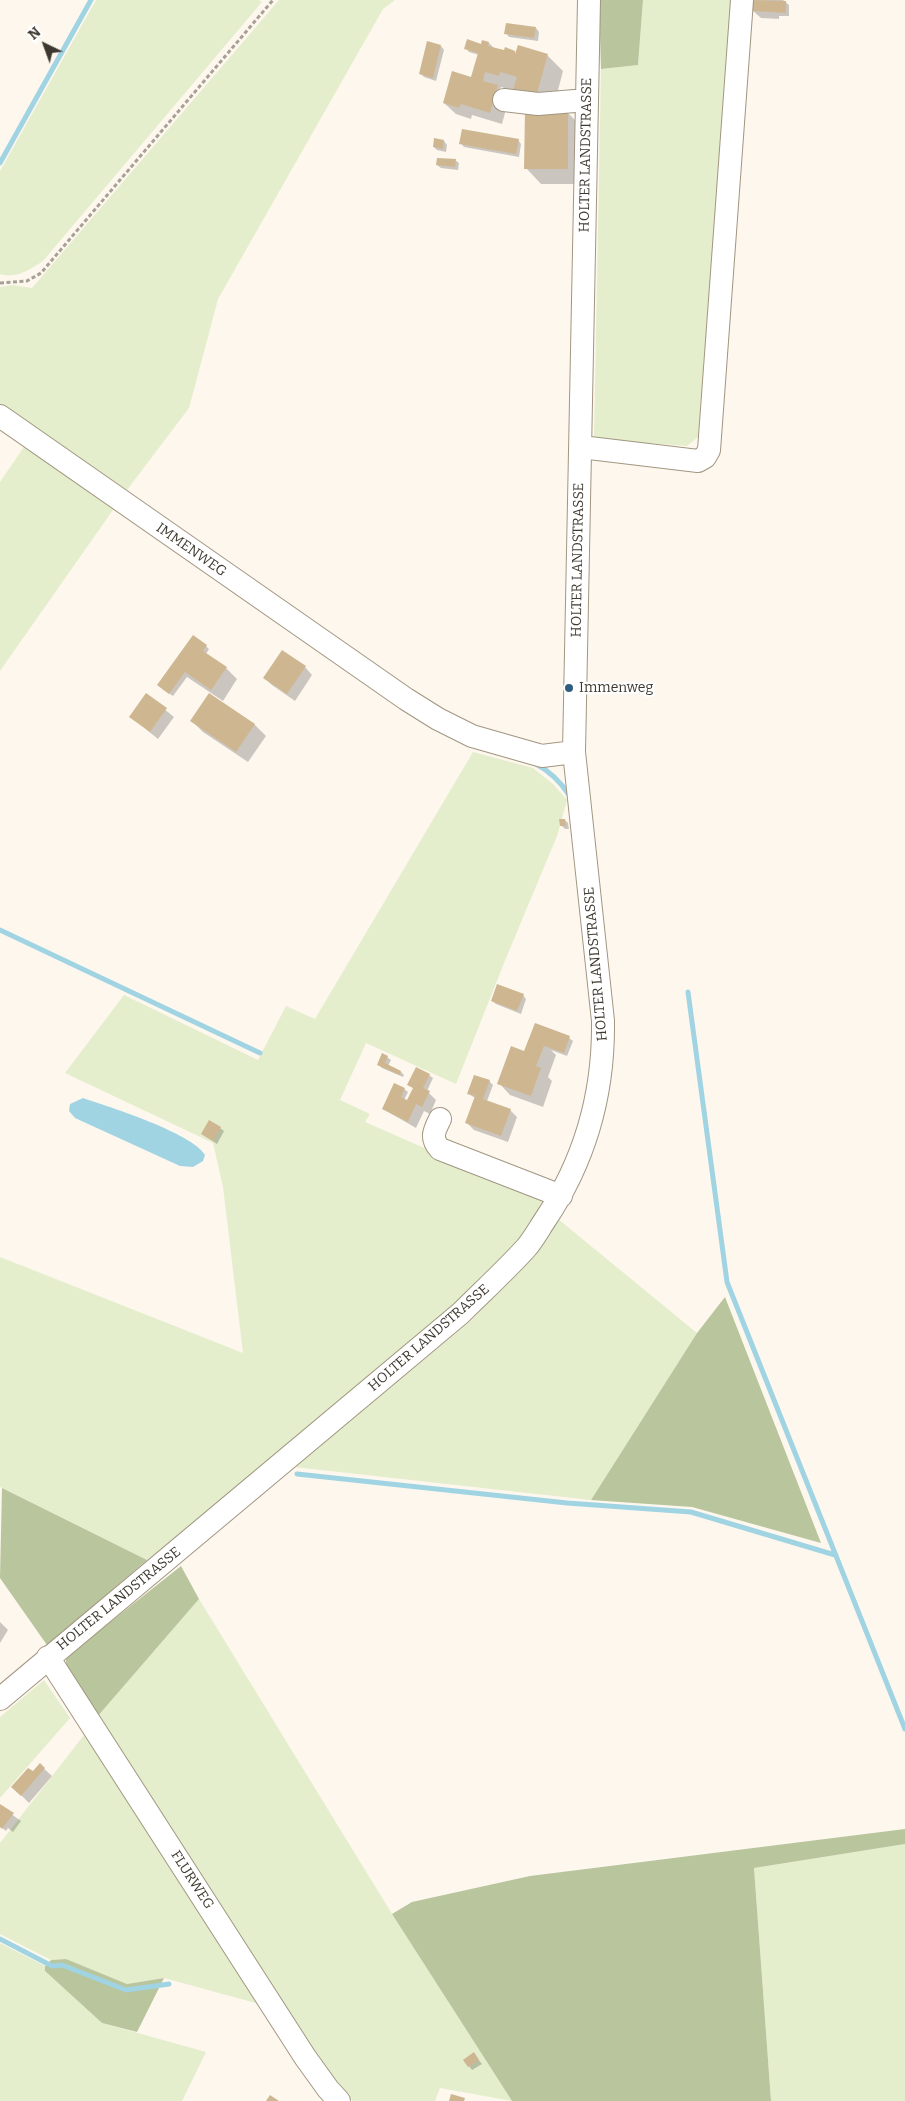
<!DOCTYPE html>
<style>
body{margin:0}
#map{position:relative;width:905px;height:2101px;overflow:hidden;background:#fdf7ee;font-family:Bitter,serif}
canvas{display:block}
.north{position:absolute;left:20px;top:20px;width:50px;height:50px;-webkit-text-stroke:4px #fff;paint-order:stroke;rotate:318deg;font-size:14px;font-weight:700;line-height:20px;text-align:center;color:#3e3930}
.north::after{content:'';display:block;margin:auto;width:18px;height:22px;background:#3e3930;clip-path:polygon(50% 0,100% 100%,50% 72%,0 100%)}
</style>
<div id="map">
<canvas width="905" height="2101"></canvas>
<div class="north">N</div>
</div>
<script>
const g = document.querySelector('canvas').getContext('2d');
g.lineJoin = 'round';
function fillPath(path, color) {
  g.fillStyle = color;
  g.fill(path, 'evenodd');
}
function strokePath(path, color, width, dash) {
  g.strokeStyle = color;
  g.lineWidth = width;
  g.lineCap = dash ? 'butt' : 'round';
  g.setLineDash(dash || []);
  g.stroke(path);
}
function label(font, color, halo, rows, align = 'center') {
  g.font = font + ' Bitter,serif';
  g.lineWidth = 4.5;
  g.setLineDash([]);
  g.textBaseline = 'middle';
  g.strokeStyle = halo;
  g.fillStyle = color;
  for (const [text, x, y, turn = 0] of rows) {
    g.save();
    g.translate(x, y);
    g.rotate((+turn || 0) * Math.PI / 180);
    g.textAlign = isNaN(turn) ? turn : align;
    if (halo) g.strokeText(text, 0, 0);
    g.fillText(text, 0, 0);
    g.restore();
  }
}
const green = new Path2D(`
 M96,0h163l3,2 -219,259c-14,9 -27,18 -43,13v-103z
 M279,0h116l-12,9 -165,290 -29,109 -62,82 -127,-85v-118l12,-2 20,3z
 M643,0h89l-34,437 -11,9 -93,-7 7,-370 37,-4z
 M26,444l89,63 -115,164v-189z
 M473,752l60,16 20,16 14,16 -10,36 -53,127 -48,121 -90,-41 -26,57 30,14 -5,8 75,33 108,43 -33,48 -45,47 -323,267 -147,-73v-230l243,96 -20,-166 -10,-44 -148,-70 59,-78 134,65 28,-54 29,13z
 M558,1219l139,114 -106,167 -297,-33 177,-146 63,-67z
 M199,1599l193,315 120,187 -72,-13 -5,13h-82l-17,-18 -22,-31 -217,-335z
 M44,1680l26,38 -70,80v-81z
 M84,1735l179,270 -99,-27 -37,6 -61,-25 -15,1 -51,-26v-91z
 M905,1844v257h-134l-17,-233z
 M0,1943l45,23v5l57,52 104,29 -24,49h-182z`);
const forest = new Path2D(`
 M599,0h44l-5,65 -37,4z
 M725,1297l96,246 -129,-36 -101,-7 106,-167z
 M2,1488l145,72 -100,85 -47,-67z
 M181,1566l18,33 -102,118 -31,-48v-12z
 M905,1829v15l-151,24 17,233h-259l-120,-187 20,-12 118,-26z
 M66,1959l61,25 37,-6 -27,54 -35,-9 -57,-52v-5l6,-6z`);
const water = new Path2D(`
 M83,1098c27,9 109,35 122,57l-2,6 -10,6 -13,-1 -105,-48 -6,-7 1,-7z`);
const shadow = new Path2D(`
 M750,0h33l6,5v11h-10v3l-18,-1 -8,-7z
 M536,28l3,4 -1,9 -29,-4 -3,-4z
 M428,42l13,4 3,4 -8,31 -12,-4 -4,-4z
 M489,43l6,6 19,3 2,2 3,-7 29,9 15,15 -11,42h16l15,15 -1,56h-41l-15,-16v-56l-11,-21 -14,-4 -1,2 9,9 -7,26 -30,-9 -1,4 -15,-5 -12,-11 28,-25 7,-23 -10,-3 -3,-4z
 M435,140l9,1 3,4 -1,7 -9,-2 -3,-3z
 M518,140l3,4 -2,13 -55,-10 -3,-4z
 M455,160l4,3 -1,7 -17,-2 -4,-3z
 M206,646l3,3 -3,5 20,14 11,11 -14,22 -36,-24 -14,19 -11,-7z
 M305,667l7,8 -17,26 -23,-16 -8,-7z
 M147,695l27,22 -16,22 -27,-22z
 M192,721l62,3 12,12 -18,26 -45,-30z
 M565,820l3,3 1,6h-4l-3,-3z
 M523,995l3,4 -5,15 -25,-10 -4,-3z
 M535,1025l34,13 4,3 -6,15 -16,-6 5,5 -8,22 4,4 -9,26 -33,-12 -11,-12 26,-30z
 M387,1057l4,3 -3,6 13,6 3,3 -1,2 -21,-9 -3,-3z
 M429,1075l4,3 -6,13 9,9 -6,14 -6,-3 -8,17 -33,-19 21,-20 4,3 -4,8 3,1 7,-12 -5,-5z
 M489,1081l4,4 -6,16 23,9 7,7 -9,25 -34,-12 -8,-8 9,-24 -6,-4z
 M220,1128l4,3 -7,13 -15,-10z
 M0,1622l8,8 -8,13z
 M40,1765l12,11 -23,27 -8,-8 12,-22z
 M0,1806l21,15 -8,11 -5,-4 -2,3 -6,-5z
 M474,2054l8,10 -10,6 -8,-10z`);
const stream = new Path2D(`
 M0,163l91,-163
 M536,764c15,8 24,17 33,31
 M0,930l260,123
 M688,992l39,290 178,447
 M297,1474l270,29 124,9 144,43
 M0,1939l52,27 10,-1 64,25 43,-6`);
const building = new Path2D(`
 M749,0l37,1v12l-34,-2z
 M506,23l30,4 -2,11 -30,-4z
 M467,39l14,5 1,-4 7,2 -1,4 16,4 1,-3 10,4v3l3,-9 30,9 -12,43 -23,-7 4,-13 -17,-5 -1,4 -14,-4 -2,9 15,4 -8,28 -29,-9 -2,4 -16,-5 9,-32 19,6 7,-24 -14,-4z
 M427,41l14,4 -8,33 -14,-4z
 M525,111l43,1v57h-44z
 M462,129l57,10 -3,15 -57,-10z
 M434,138l10,2 -1,9 -10,-2z
 M437,158l19,1 -1,8 -19,-2z
 M193,635l14,10 -4,6 24,16 -16,23 -26,-18 -16,22 -12,-9z
 M282,650l24,16 -19,28 -24,-16z
 M146,693l21,15 -17,24 -21,-15z
 M209,693l46,31 -19,28 -46,-31z
 M559,819h6l1,7h-6z
 M497,984l27,10 -7,17 -26,-10z
 M535,1023l35,13 -6,17 -20,-7 -8,20 5,2 -10,28 -34,-12 14,-38 13,5z
 M382,1053l6,3 -3,7 16,8 -1,4 -23,-10z
 M416,1067l14,7 -7,14 7,3 -8,16 -6,-3 -8,18 -26,-13 12,-26 11,5 -4,9 6,3 6,-12 -6,-3z
 M474,1075l16,5 -7,19 28,10 -10,27 -36,-13 10,-27 -8,-2z
 M209,1120l12,7 -8,14 -12,-7z
 M40,1763l5,5 -24,28 -10,-9 17,-19 5,3z
 M0,1804l14,9 -12,16 -2,-2z
 M474,2052l5,8 -11,7 -5,-7z
 M451,2094l14,4 -1,3h-15z
 M270,2095l9,6h-13z`);
const path = new Path2D(`
 M0,283l27,-2 14,-8 232,-273`);
const minor = new Path2D(`
 M504,100l34,4 49,-4
 M0,416l406,283 32,20 34,17 70,20 32,-4
 M581,447l117,14 7,-4 4,-7 33,-450
 M440,1119c-6,12 -10,19 0,30l121,47
 M48,1657l257,400 23,32 11,12
 M0,1699l461,-386c21,-21 44,-42 65,-65 7,-8 13,-19 19,-28 41,-61 59,-126 58,-199l-29,-269 15,-752`);
const markers = [
 [569,688,5,"#2e5e7d"]
];
const streetNames = [
 ["HOLTER LANDSTRASSE",586,155,-89],
 ["IMMENWEG",191,550,35],
 ["HOLTER LANDSTRASSE",578,560,-89],
 ["HOLTER LANDSTRASSE",596,964,-95],
 ["HOLTER LANDSTRASSE",429,1338,-41],
 ["HOLTER LANDSTRASSE",119,1599,-39],
 ["FLURWEG",192,1880,57]
];
const poiNames = [
 ["Immenweg",579,688]
];
fillPath(green, '#e4eecc');
fillPath(forest, '#b9c59c');
fillPath(water, '#a0d4e3');
fillPath(shadow, '#0003');
strokePath(stream, '#a0d4e3', 5);
fillPath(building, '#ceb691');
strokePath(minor, '#a29681', 24);
strokePath(path, '#a6a097', 3, [4, 2.5]);
strokePath(minor, '#fff', 22);
for (const [x, y, r, color] of markers) {
  const dot = new Path2D();
  dot.arc(x, y, r, 0, 2 * Math.PI);
  g.fillStyle = color;
  g.fill(dot);
  strokePath(dot, '#fff', 2);
}
label('14px', '#3e3930', '#fff', streetNames);
label('14px', '#3e3930', '#fff', poiNames, 'left');
</script>
